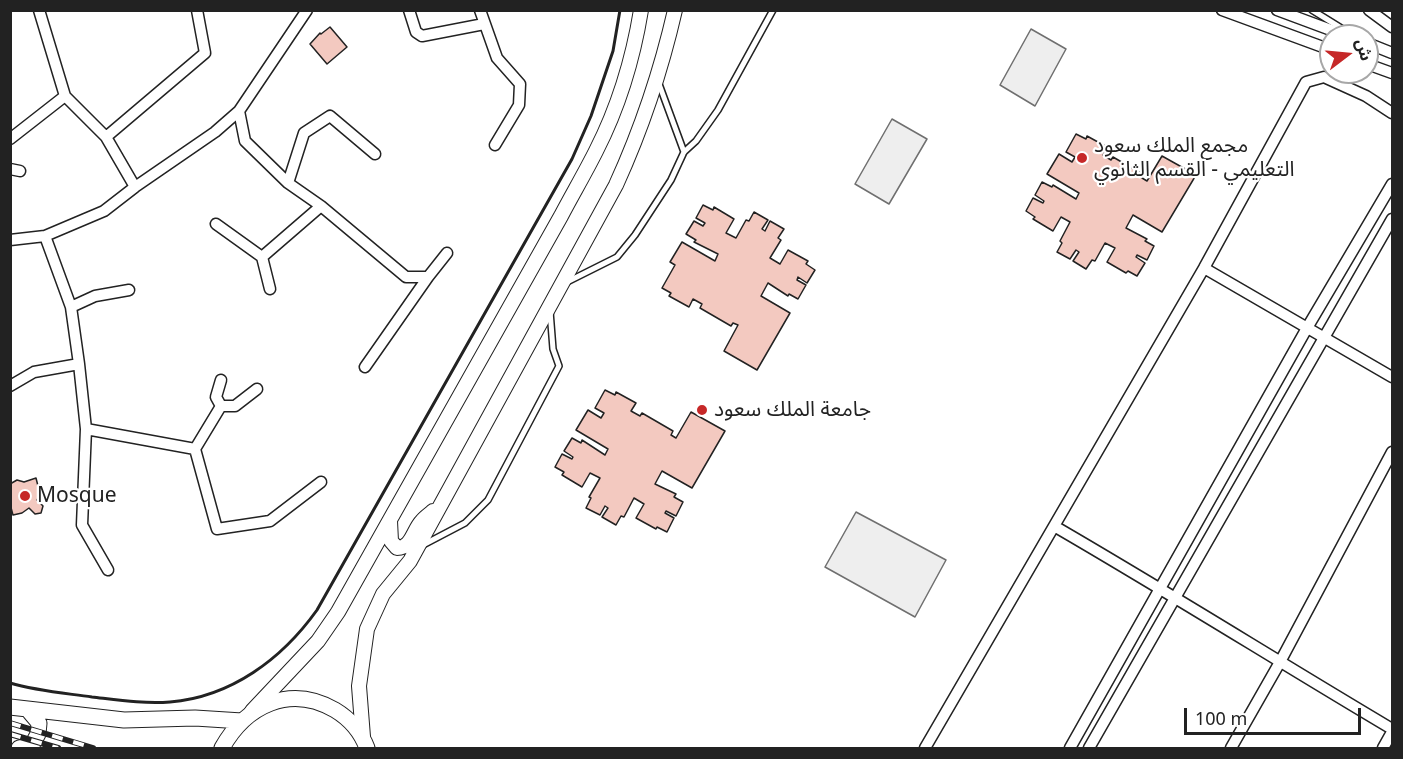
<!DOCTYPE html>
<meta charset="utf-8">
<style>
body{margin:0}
#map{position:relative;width:1403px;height:759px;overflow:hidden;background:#fff;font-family:"Noto Sans","Noto Sans Arabic",sans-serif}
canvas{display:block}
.frame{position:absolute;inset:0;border:12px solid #222;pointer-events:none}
.north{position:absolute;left:1319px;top:24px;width:60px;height:60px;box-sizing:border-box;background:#fff;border:2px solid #a7a7a7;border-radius:50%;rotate:74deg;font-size:16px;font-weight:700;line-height:24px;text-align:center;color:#222}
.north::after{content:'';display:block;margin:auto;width:21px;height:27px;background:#c62828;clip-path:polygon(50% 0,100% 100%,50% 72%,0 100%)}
.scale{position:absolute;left:1184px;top:708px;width:177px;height:27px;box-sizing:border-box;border:3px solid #222;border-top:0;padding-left:8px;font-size:18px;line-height:21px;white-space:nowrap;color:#222;-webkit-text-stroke:4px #fff;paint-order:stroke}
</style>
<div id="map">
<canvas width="1403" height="759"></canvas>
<div class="frame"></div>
<div class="north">ش</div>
<div class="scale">100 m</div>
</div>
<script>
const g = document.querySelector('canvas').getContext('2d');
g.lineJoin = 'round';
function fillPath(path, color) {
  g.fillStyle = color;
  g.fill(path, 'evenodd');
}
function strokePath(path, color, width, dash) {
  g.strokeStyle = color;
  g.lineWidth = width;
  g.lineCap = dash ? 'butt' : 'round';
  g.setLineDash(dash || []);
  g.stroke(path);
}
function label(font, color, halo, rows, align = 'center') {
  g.font = font + ' "Noto Sans","Noto Sans Arabic",sans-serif';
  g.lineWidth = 4.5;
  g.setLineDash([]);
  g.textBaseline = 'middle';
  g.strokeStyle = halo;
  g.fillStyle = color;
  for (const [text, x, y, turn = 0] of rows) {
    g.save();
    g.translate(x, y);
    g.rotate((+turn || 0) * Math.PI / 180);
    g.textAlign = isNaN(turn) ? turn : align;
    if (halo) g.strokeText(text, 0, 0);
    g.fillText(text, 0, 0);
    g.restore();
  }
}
const green = new Path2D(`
 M1031,29l35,20 -31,57 -35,-21z
 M892,119l35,20 -38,65 -34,-20z
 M856,512l90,48 -31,57 -90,-50z`);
const building = new Path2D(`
 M330,27l17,20 -20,17 -17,-20 10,-11 1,1z
 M1076,134l10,5 1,-3 20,11 -4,8 8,5 2,-3 31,18 -2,3 5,3 15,-25 34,19 -34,57 -29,-17 -7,13 21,11 -2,2 9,5 -7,14 -10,-5 -1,2 9,6 -8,13 -9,-5 -2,2 -19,-11 8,-14 -10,-5 -10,18 -3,-1 -6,9 -13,-8 6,-9 -3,-2 -6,9 -13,-7 5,-9 -2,-2 10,-19 -9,-5 -8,14 -20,-12 2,-2 -9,-6 7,-13 10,5 1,-2 -9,-6 7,-13 10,5 1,-2 23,14 3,-6 -32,-19 12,-20 13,8 3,-5 -9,-5z
 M703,205l10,5 1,-3 20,12 -8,14 10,5 10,-18 3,1 5,-9 14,8 -6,9 3,2 5,-10 14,8 -6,9 3,2 -11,18 10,6 8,-14 20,11 -2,3 9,6 -8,13 -9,-6 -1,3 9,5 -8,14 -9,-5 -1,2 -20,-13 -7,13 29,17 -33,57 -33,-19 14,-26 -5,-2 -2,3 -31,-18 2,-4 -9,-5 -4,8 -20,-11 2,-3 -9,-5 13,-23 -5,-3 12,-20 33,19 3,-7 -24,-12 2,-2 -10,-6 8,-13 9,5 2,-3 -9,-5z
 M605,390l10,5 1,-3 20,11 -5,8 9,5 2,-3 31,18 -2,4 5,3 15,-26 34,19 -33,57 -30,-17 -7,13 21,10 -2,3 9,5 -7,14 -10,-5 -1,2 9,5 -7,14 -10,-5 -1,2 -20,-11 8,-14 -10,-6 -10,19 -3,-1 -5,9 -14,-8 6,-9 -3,-2 -5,9 -14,-7 5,-10 -2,-1 11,-19 -10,-5 -8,14 -20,-12 2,-3 -9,-5 7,-13 10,5 1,-2 -9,-6 8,-13 9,5 1,-3 23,15 3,-6 -32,-19 12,-20 13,8 3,-5 -9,-5z
 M36,478l4,16 -3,6 6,6 -2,7 -6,1 -6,-6 -7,5 -9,2 -3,-11v-20l7,-4 7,2z`);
const service = new Path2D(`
 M1312,10l42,26
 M659,84l25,68
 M567,282l50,-25 18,-22 36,-55 13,-28 12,-11 22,-31 55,-100
 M423,545l42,-22 23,-23 71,-134 -6,-17 -3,-38`);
const minor = new Path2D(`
 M39,10l26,86 41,41 29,50
 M409,10l7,22 6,4 62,-12
 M480,10l17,48 23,26 -1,21 -24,40
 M1222,10l109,40
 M1277,10l70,26
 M1369,10l23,17
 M1367,43l25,10
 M1367,64l25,9
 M239,111l6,30 43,42 33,23 85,71h22l19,-24
 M106,137l99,-84 -8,-43
 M10,139l55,-43
 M10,169l10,2
 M288,183l16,-50 26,-17 45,38
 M216,224l46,33 8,32
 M45,236l26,71 8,57 7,65 -4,96 26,45
 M10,240l35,-4 59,-25 31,-24 80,-55 24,-21 68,-101
 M262,257l59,-51
 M1204,268l188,109
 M71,307l24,-11 34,-6
 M365,367l63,-90
 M221,380l-5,17 5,9
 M10,386l24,-14 45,-8
 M221,406l-26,43 22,80 53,-8 51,-39
 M221,406h14l22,-17
 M86,429l109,20
 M1054,526c114,66 225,136 338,203
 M925,748l279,-480 102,-186 18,-5 42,19 26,17
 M1070,748l237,-420 85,-144
 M1089,748l303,-529
 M1231,748l49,-86 112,-210
 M1383,748l9,-16`);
const tertiary = new Path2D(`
 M390,521l1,20 6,7c15,0 16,-18 25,-27 3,-4 8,-7 11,-10
 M252,711l66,-70 20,-29 223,-396c11,-21 24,-43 35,-65 22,-43 37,-92 45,-141
 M363,737l-4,-51 8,-57 16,-35 27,-33 206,-376c26,-57 45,-114 59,-175`);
const secondary = new Path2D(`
 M10,707l114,13 71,-2 47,3
 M19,748l13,-3 6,-11 1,-11 -11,-13
 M222,748c24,-43 68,-64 113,-38 15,9 26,22 32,38`);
const rail = new Path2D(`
 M10,723l83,25
 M10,734l48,14`);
const wall = new Path2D(`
 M10,683c27,8 54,10 82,14 26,3 52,7 78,5 61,-5 112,-43 147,-92l255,-451 19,-43 22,-65 7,-41`);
const markers = [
 [1082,158,6,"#c62828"],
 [702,410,6,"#c62828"],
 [25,496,6,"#c62828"]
];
const poiNames = [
 ["مجمع الملك سعود",1094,146],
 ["التعليمي - القسم الثانوي",1094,170],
 ["جامعة الملك سعود",714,410],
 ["Mosque",37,496]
];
fillPath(green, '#eee');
strokePath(green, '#6f6f6f', 1.5);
fillPath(building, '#f3c9c0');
strokePath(building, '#222', 1.5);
strokePath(service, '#222', 8);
strokePath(minor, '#222', 13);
strokePath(tertiary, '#222', 16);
strokePath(secondary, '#222', 17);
strokePath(service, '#fff', 5);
strokePath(minor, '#fff', 10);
strokePath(tertiary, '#fff', 14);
strokePath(secondary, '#fff', 15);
strokePath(rail, '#222', 6);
strokePath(rail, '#fff', 4, [11]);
strokePath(wall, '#222', 3);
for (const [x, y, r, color] of markers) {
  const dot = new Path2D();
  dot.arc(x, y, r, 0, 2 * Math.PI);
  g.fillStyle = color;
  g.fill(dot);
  strokePath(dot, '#fff', 2);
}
label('21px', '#222', '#fff', poiNames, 'left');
</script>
